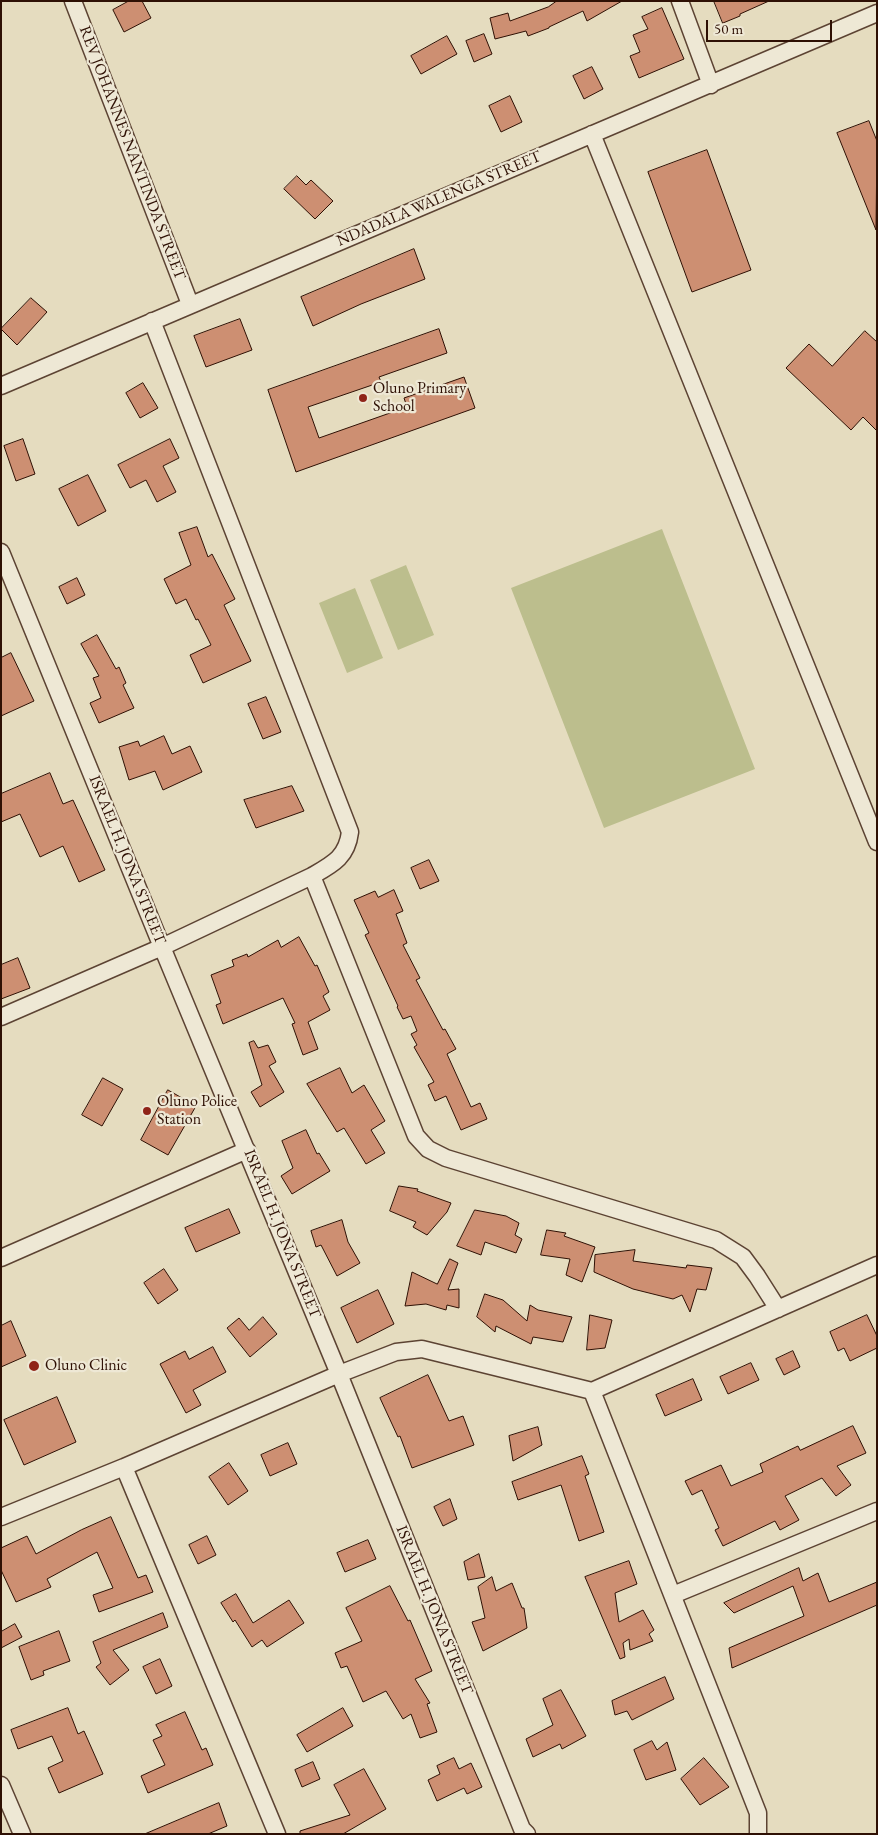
<!DOCTYPE html>
<style>
body{margin:0}
#map{position:relative;width:878px;height:1835px;overflow:hidden;background:#e5dcbf;font-family:"EB Garamond",serif}
canvas{display:block}
.frame{position:absolute;inset:0;border:2px solid #2e1004;pointer-events:none}
.scale{position:absolute;left:706px;top:20px;width:126px;height:22px;box-sizing:border-box;border:2px solid #2e1004;border-top:0;padding-left:6px;font-size:15px;line-height:18px;white-space:nowrap;color:#2e1004;-webkit-text-stroke:4px #eee8d5;paint-order:stroke}
</style>
<div id="map">
<canvas width="878" height="1835"></canvas>
<div class="frame"></div>
<div class="scale">50 m</div>
</div>
<script>
const g = document.querySelector('canvas').getContext('2d');
g.lineJoin = 'round';
function fillPath(path, color) {
  g.fillStyle = color;
  g.fill(path, 'evenodd');
}
function strokePath(path, color, width, dash) {
  g.strokeStyle = color;
  g.lineWidth = width;
  g.lineCap = dash ? 'butt' : 'round';
  g.setLineDash(dash || []);
  g.stroke(path);
}
function label(font, color, halo, rows, align = 'center') {
  g.font = font + ' "EB Garamond",serif';
  g.lineWidth = 4.5;
  g.setLineDash([]);
  g.textBaseline = 'middle';
  g.strokeStyle = halo;
  g.fillStyle = color;
  for (const [text, x, y, turn = 0] of rows) {
    g.save();
    g.translate(x, y);
    g.rotate((+turn || 0) * Math.PI / 180);
    g.textAlign = isNaN(turn) ? turn : align;
    if (halo) g.strokeText(text, 0, 0);
    g.fillText(text, 0, 0);
    g.restore();
  }
}
const green = new Path2D(`
 M662,529l93,240 -151,59 -93,-240z
 M406,565l28,70 -36,15 -28,-70z
 M355,588l28,70 -36,15 -28,-70z`);
const building = new Path2D(`
 M129,1h13l9,17 -27,14 -11,-22z
 M557,1h65l-35,20 -4,-10 -34,16v1l-21,8 -2,-5 -31,8 -5,-21 18,-5 2,8 38,-14z
 M714,1h55l-29,13v2l-17,7z
 M662,8l22,51 -45,19 -9,-22 10,-4 -7,-17 15,-6 -6,-12z
 M484,34l8,20 -18,8 -8,-21z
 M447,36l10,18 -36,20 -10,-18z
 M592,67l11,22 -19,10 -11,-23z
 M510,96l12,26 -21,10 -12,-26z
 M869,121l8,20 -1,89 -39,-97z
 M707,150l44,120 -59,22 -44,-120z
 M297,176l9,9 5,-5 22,21 -18,18 -31,-30z
 M414,249l11,30 -64,25 -48,22 -12,-29z
 M31,298l16,14 -30,33 -16,-16z
 M240,319l12,31 -46,17 -12,-31z
 M439,329l8,24 -68,24 2,5 -73,25 11,31 88,-31 -3,-9 60,-21 11,31 -179,64 -28,-82z
 M865,331l12,11v89l-14,-14 -12,13 -65,-62 23,-24 23,22z
 M143,383l15,25 -18,10 -14,-25z
 M23,439l12,35 -19,7 -12,-35z
 M170,439l9,19 -16,8 13,26 -19,10 -11,-22 -16,8 -12,-23z
 M88,475l18,36 -28,15 -19,-37z
 M197,527l11,30 4,-3 23,45 -11,6 27,56 -48,22 -13,-28 21,-10 -13,-26 -2,1 -10,-21 -10,5 -12,-25 27,-14 -12,-32z
 M77,578l8,17 -18,9 -8,-17z
 M97,635l19,34 3,-2 7,16 -3,2 11,23 -35,15 -9,-20 11,-5 -8,-20 6,-2 -18,-32z
 M11,653l23,48 -33,15v-58z
 M266,697l15,35 -18,7 -15,-35z
 M164,736l8,18 18,-8 12,26 -39,18 -8,-19 -26,9 -10,-33 19,-6 2,5z
 M50,773l13,31 10,-4 32,70 -26,12 -16,-36 -23,11 -20,-43 -19,8v-28z
 M292,786l12,25 -48,17 -12,-28z
 M429,860l10,21 -19,8 -9,-21z
 M394,890l9,21 -7,3 11,29 -4,2 17,33 -4,2 27,50 2,-1 11,20 -9,5 24,53 9,-4 7,16 -26,11 -15,-34 -11,5 -7,-16 6,-3 -20,-35 3,-2 -6,-11 6,-3 -6,-15 -8,3 -6,-12 1,-1 -33,-71 4,-2 -15,-33 21,-9 3,6z
 M299,937l16,29 2,-1 12,27 -6,4 7,14 -22,12 10,27 -15,6 -11,-31 3,-1 -12,-25 -60,26 -7,-19 5,-2 -10,-28 23,-9 -2,-6 15,-6 1,3 30,-17 3,7z
 M18,958l12,30 -29,11v-34z
 M254,1041l4,7 10,-3 8,17 -7,4 15,26 -24,15 -9,-15 11,-7 -13,-42z
 M340,1068l12,25 12,-8 21,36 -14,9 14,23 -19,11 -22,-36 -7,4 -30,-48z
 M103,1078l20,11 -21,37 -20,-11z
 M168,1090l28,16 -28,49 -27,-15z
 M306,1130l11,24 2,-1 11,18 -38,23 -11,-18 12,-8 -11,-27z
 M399,1186l19,3 -1,2 34,12 -4,9 -20,23 -14,-8 3,-5 -26,-11z
 M229,1209l11,24 -44,19 -11,-24z
 M475,1210l31,6 13,7 -4,12 7,4 -6,14 -31,-11 -4,13 -24,-9z
 M342,1220l6,22 12,21 -23,13 -16,-31 -5,2 -5,-16z
 M547,1230l19,3 -2,3 31,11 -13,35 -16,-7 4,-16 -29,-4z
 M635,1250l-2,11 53,7 1,-3 25,3 -6,22 -9,-1 -7,23 -8,-17 -9,4 -40,-10 -39,-17 1,-17z
 M450,1259l8,4 -10,27 11,-1v19l-12,-3 -1,5 -20,-6 -21,2 7,-34 25,12z
 M164,1269l14,21 -20,14 -14,-21z
 M378,1290l16,34 -37,19 -16,-35z
 M485,1294l18,6 24,21 3,-16 8,5 34,7 -9,25 -30,-5 -2,7 -35,-18 -1,6 -18,-15z
 M590,1315l22,5 -7,28 -18,2z
 M867,1315l10,21v12l-27,13 -6,-13 -6,3 -8,-19z
 M263,1317l14,17 -27,23 -23,-29 12,-10 10,12z
 M11,1321l15,35 -25,11v-41z
 M213,1347l13,25 -33,18 8,15 -15,8 -26,-49 25,-13 4,8z
 M793,1351l7,16 -16,8 -8,-16z
 M751,1363l8,17 -31,14 -8,-17z
 M428,1375l21,46 14,-5 11,29 -62,23 -12,-32 -2,1 -18,-39z
 M693,1379l9,21 -37,16 -9,-21z
 M57,1397l19,45 -52,23 -20,-45z
 M853,1426l13,27 -29,13 14,19 -15,11 -14,-18 -37,18 14,24 -19,10 -5,-9 -52,25 -8,-16 4,-2 -17,-38 -10,5 -7,-14 36,-16 10,21 32,-14 -3,-8 38,-18 2,4z
 M538,1427l4,18 -29,16 -4,-25z
 M288,1443l9,21 -27,12 -9,-21z
 M582,1456l7,18 -4,2 19,56 -25,9 -18,-56 -43,15 -6,-18z
 M229,1463l19,28 -20,14 -19,-28z
 M450,1499l7,20 -14,7 -9,-19z
 M111,1517l27,61 8,-3 7,17 -54,20 -6,-17 20,-7 -16,-36 -50,27 4,8 -35,15 -15,-32v-22l26,-12 9,18 45,-24z
 M207,1536l9,19 -18,9 -9,-19z
 M368,1540l8,19 -31,13 -8,-19z
 M479,1554l6,23 -17,3 -4,-18z
 M629,1561l8,23 -22,9 4,29 24,-12 11,20 -5,4 4,7 -23,9 -1,-11 -6,4 2,14 -5,2 -35,-82z
 M799,1568l4,13 15,-8 11,29 48,-20v23l-145,63 -3,-20 75,-32 -11,-30 -59,27 -10,-10z
 M492,1577l4,14 16,-8 10,25h2l3,20 -44,23 -11,-29 13,-4 -7,-31z
 M390,1586l18,35 2,-1 22,51 -17,8 15,24 -3,1 10,28 -17,6 -9,-24 -8,5 -17,-28 -23,11 -16,-36 -6,2 -6,-15 27,-12 -16,-33z
 M236,1594l17,29 36,-23 15,23 -37,24 -5,-7 -10,7 -17,-27 -2,2 -12,-19z
 M163,1613l5,14 -55,23 16,20 -19,15 -14,-18 5,-4 -8,-21z
 M15,1624l7,13 -21,11v-16z
 M59,1631l11,30 -27,10 1,4 -13,5 -12,-33z
 M160,1659l12,27 -16,8 -13,-27z
 M665,1677l9,22 -42,21 -5,-9 -12,4 -3,-14z
 M561,1690l25,46 -24,13 -2,-5 -27,13 -7,-18 27,-14 -10,-26z
 M68,1708l10,26 6,-3 19,43 -44,19 -11,-25 15,-7 -11,-25 -34,13 -7,-19z
 M343,1708l10,18 -46,26 -10,-17z
 M185,1712l17,38 4,-2 7,17 -65,28 -7,-17 24,-11 -12,-25 9,-4 -6,-11z
 M652,1741l5,9 10,-8 9,28 -30,10 -12,-30z
 M454,1758l5,11 12,-6 11,24 -15,7 -3,-6 -27,13 -9,-21 12,-6 -3,-8z
 M704,1758l25,29 -29,18 -19,-26z
 M313,1762l7,17 -18,8 -7,-17z
 M364,1769l22,40 -43,25h-43v-3l50,-16 -16,-30z
 M219,1803l8,23 -19,8h-63z`);
const minor = new Path2D(`
 M73,1l117,303
 M680,1l31,84
 M592,134l285,708
 M152,321l198,511c-3,25 -17,32 -38,44
 M1,386l876,-373
 M1,552l161,395 177,427 183,455 5,5
 M1,1017l161,-70 150,-71 104,260 12,13 18,9 270,82 27,17 14,19 21,33
 M1,1258l246,-108
 M592,1391l166,422v21
 M124,1467l153,367
 M1,1517l123,-50 215,-93 57,-22 26,-3 170,42 285,-126
 M673,1595l204,-84
 M1,1785l21,49`);
const markers = [
 [363,398,5,"#8f2418"],
 [147,1111,5,"#8f2418"],
 [34,1366,6,"#8f2418"]
];
const streetNames = [
 ["REV JOHANNES NANTINDA STREET",132,153,69],
 ["NDADALA WALENGA STREET",439,199,-23],
 ["ISRAEL H. JONA STREET",127,860,68],
 ["ISRAEL H. JONA STREET",282,1234,68],
 ["ISRAEL H. JONA STREET",434,1610,68]
];
const poiNames = [
 ["Oluno Primary",373,389],
 ["School",373,407],
 ["Oluno Police",157,1102],
 ["Station",157,1120],
 ["Oluno Clinic",45,1366]
];
fillPath(green, '#bcbe8d');
fillPath(building, '#cd8f72');
strokePath(building, '#2e1004', 1);
strokePath(minor, '#5c4333', 19);
strokePath(minor, '#eee8d5', 16);
for (const [x, y, r, color] of markers) {
  const dot = new Path2D();
  dot.arc(x, y, r, 0, 2 * Math.PI);
  g.fillStyle = color;
  g.fill(dot);
  strokePath(dot, '#eee8d5', 2);
}
label('16px', '#2e1004', '#eee8d5', streetNames);
label('16px', '#2e1004', '#eee8d5', poiNames, 'left');
</script>
